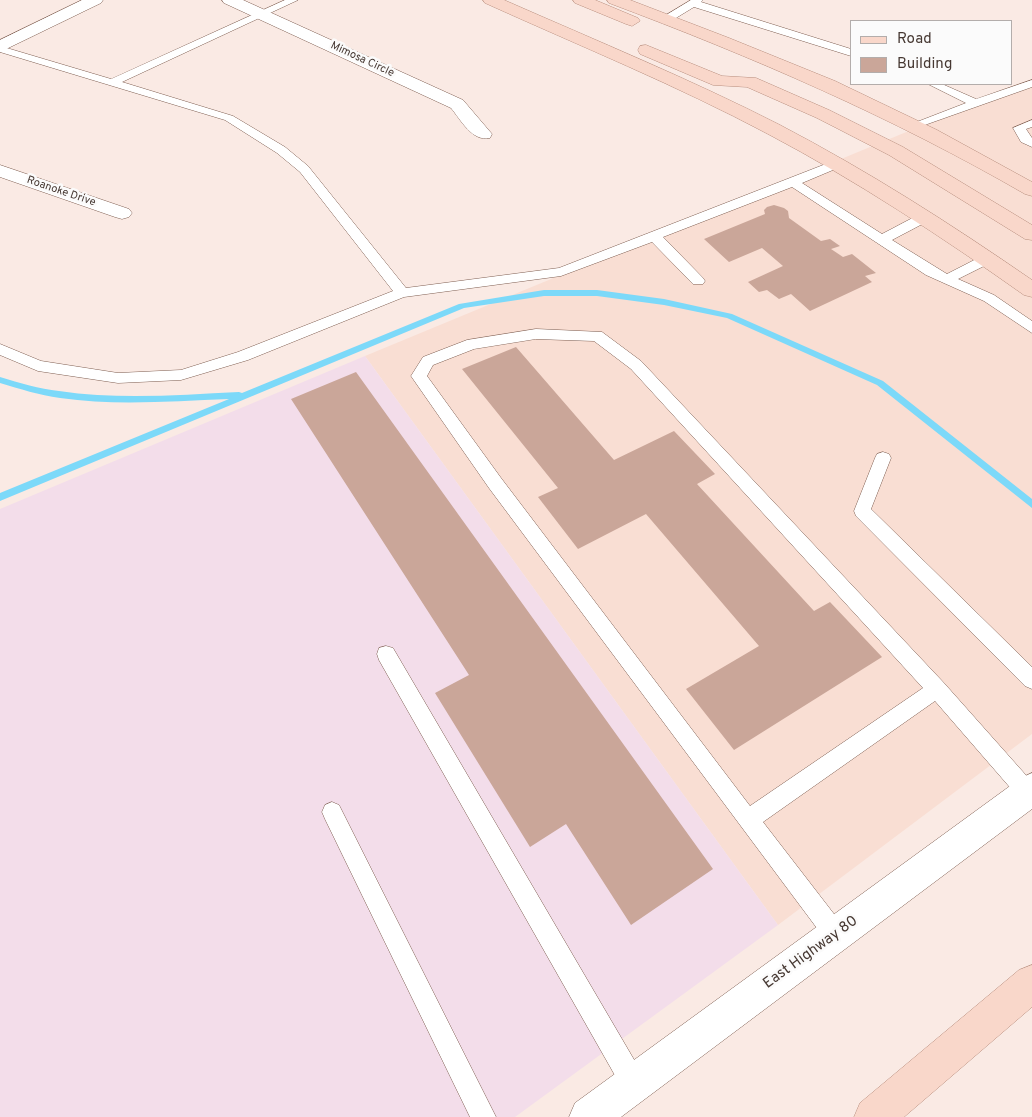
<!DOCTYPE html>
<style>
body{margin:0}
#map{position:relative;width:1032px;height:1117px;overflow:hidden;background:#faeae4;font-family:Overpass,sans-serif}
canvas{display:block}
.legend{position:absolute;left:850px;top:20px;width:162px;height:65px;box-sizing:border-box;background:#fbfbfb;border:1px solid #b3adab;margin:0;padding:6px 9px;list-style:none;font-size:15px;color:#463832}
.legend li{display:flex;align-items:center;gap:10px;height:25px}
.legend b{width:25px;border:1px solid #b3adab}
</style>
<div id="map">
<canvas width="1032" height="1117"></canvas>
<ul class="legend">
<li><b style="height:6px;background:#f9d7ca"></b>Road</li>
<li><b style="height:14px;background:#caa699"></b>Building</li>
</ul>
</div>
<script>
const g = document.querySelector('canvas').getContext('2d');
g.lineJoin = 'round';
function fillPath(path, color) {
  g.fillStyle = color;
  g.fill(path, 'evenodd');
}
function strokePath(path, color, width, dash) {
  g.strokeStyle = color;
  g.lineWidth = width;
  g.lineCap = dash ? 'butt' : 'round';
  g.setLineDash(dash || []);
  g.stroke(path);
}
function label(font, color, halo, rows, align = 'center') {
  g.font = font + ' Overpass,sans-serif';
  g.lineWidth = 5;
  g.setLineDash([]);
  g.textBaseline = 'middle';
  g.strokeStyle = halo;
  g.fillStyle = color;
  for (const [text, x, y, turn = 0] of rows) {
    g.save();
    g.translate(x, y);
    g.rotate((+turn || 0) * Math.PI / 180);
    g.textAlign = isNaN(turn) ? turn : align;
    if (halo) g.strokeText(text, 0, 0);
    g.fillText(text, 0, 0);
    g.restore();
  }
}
const built = new Path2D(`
 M1032,80v654l-254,191 -413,-569z`);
const industrial = new Path2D(`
 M365,356l413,569 -263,192h-515v-608z`);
const stream = new Path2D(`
 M544,290h53l67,9 68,15 151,67 149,118v9l-155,-123 -150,-67 -63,-13 -67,-9h-53l-80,12 -464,193v-8l229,-94c-56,2 -113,7 -169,-1 -21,-3 -40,-9 -60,-15v-6c20,6 39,12 59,14 60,9 120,4 180,1l3,1 217,-89z`);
const building = new Path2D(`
 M774,205l10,3 4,3 1,7 32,23 9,-2 10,7 -9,3 12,8 9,-3 24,19 -11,3 7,6 -62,29 -19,-17 -12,5 -12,-9 -8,2 -11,-10 35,-16 -21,-18 -33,14 -25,-23 61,-25 -1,-4 3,-3z
 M516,347l98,113 60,-29 41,43 -18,10 117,127 16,-9 52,55 -148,93 -48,-61 73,-43 -113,-132 -68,35 -40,-52 20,-9 -96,-119z
 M356,372l357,497 -82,56 -65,-101 -36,23 -95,-154 34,-18 -178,-276z`);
const service = new Path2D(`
 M285,0h13l-176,82 111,34 52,31 23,19 98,122 153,-20 277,-108 6,4 -2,3 -38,16 80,51 38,-20h10l1,3 -1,3 -38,20 55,34 35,-18h10l2,3 -2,3 -34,17 36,16 38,26v12l-48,-32 -58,-26 -134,-88 -129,50 40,41 2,3 -2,3h-10l-41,-42 -91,34 -157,21 -156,63 -67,20 -63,3 -80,-12 -38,-16v-11l41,17 77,12 63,-3 57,-18 155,-61 -93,-119 -23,-19 -52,-33 -225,-68v-6l111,33z
 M691,0h12l-2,2 150,47v7l-157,-49 -23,14h-8v-4z
 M1032,80v7l-113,40h-8l-2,-2 57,-22 -38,-19h14l34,15z
 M1032,120v7l-6,2 6,9v9l-11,-5 -8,-14z
 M536,329l66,3 39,29 303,322 88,99v18l-5,2 -7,-3 -85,-98 -172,121 81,105 3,8 -3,8 -8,3 -8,-3 -339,-455 -78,-112 12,-19 44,-17zM536,339l58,2 37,28 292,319 -173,118 -249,-328 -74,-102 6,-11 41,-16z
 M883,452l6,2 2,4 -20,51 161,158v22l-7,-3 -169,-170 -2,-5 21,-53 2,-4z
 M386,646l7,2 250,427 3,9 -3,9 -9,3 -9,-3 -246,-433 -2,-6 2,-6z
 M332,802l7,3 157,312h-26l-145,-298 -3,-7 3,-7z`);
const minor = new Path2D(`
 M82,0h21l-2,3 -101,49v-12z
 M222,0h21l220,100 29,34 -2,4c-18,4 -29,-18 -39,-30l-227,-105z
 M0,165l129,44 3,4 -3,4 -7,2 -7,-2 -115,-40z`);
const tertiary = new Path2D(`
 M1032,773v36l-411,308h-52l6,-14 446,-325z`);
const primary = new Path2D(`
 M483,0h21c93,41 186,79 276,125 88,46 171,99 252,155v17l-8,-2c-82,-58 -167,-114 -256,-161 -92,-49 -188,-88 -283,-131z
 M573,0h22l43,18 2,3 -8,5 -6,-2 -51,-21z
 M607,0h23l99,38 106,43 102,49 95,52v14l-7,-2c-133,-77 -272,-137 -416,-191z
 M646,45l76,31 34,2 73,32 74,37 129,78v15l-7,-1 -136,-84 -72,-37 -70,-31 -34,-2 -73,-31 -2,-4 2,-4z
 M1032,965v42l-128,110h-50l6,-14 159,-133z`);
const farStreetnames = [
 ["Mimosa Circle",362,60,25],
 ["Roanoke Drive",61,192,19]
];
const nearStreetnames = [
 ["East Highway 80",811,953,-36]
];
fillPath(built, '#f9ded3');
fillPath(industrial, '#f3ddea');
fillPath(stream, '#7cd9f9');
fillPath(building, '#caa699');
strokePath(service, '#7f5f52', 1);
strokePath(minor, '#7f5f52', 1);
strokePath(tertiary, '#7f5f52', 1);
strokePath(primary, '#b88e7e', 1);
fillPath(service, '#fff');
fillPath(minor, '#fff');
fillPath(tertiary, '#fff');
fillPath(primary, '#f9d7ca');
label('11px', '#463832', '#fbfbfb', farStreetnames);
label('15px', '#463832', '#fbfbfb', nearStreetnames);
</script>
